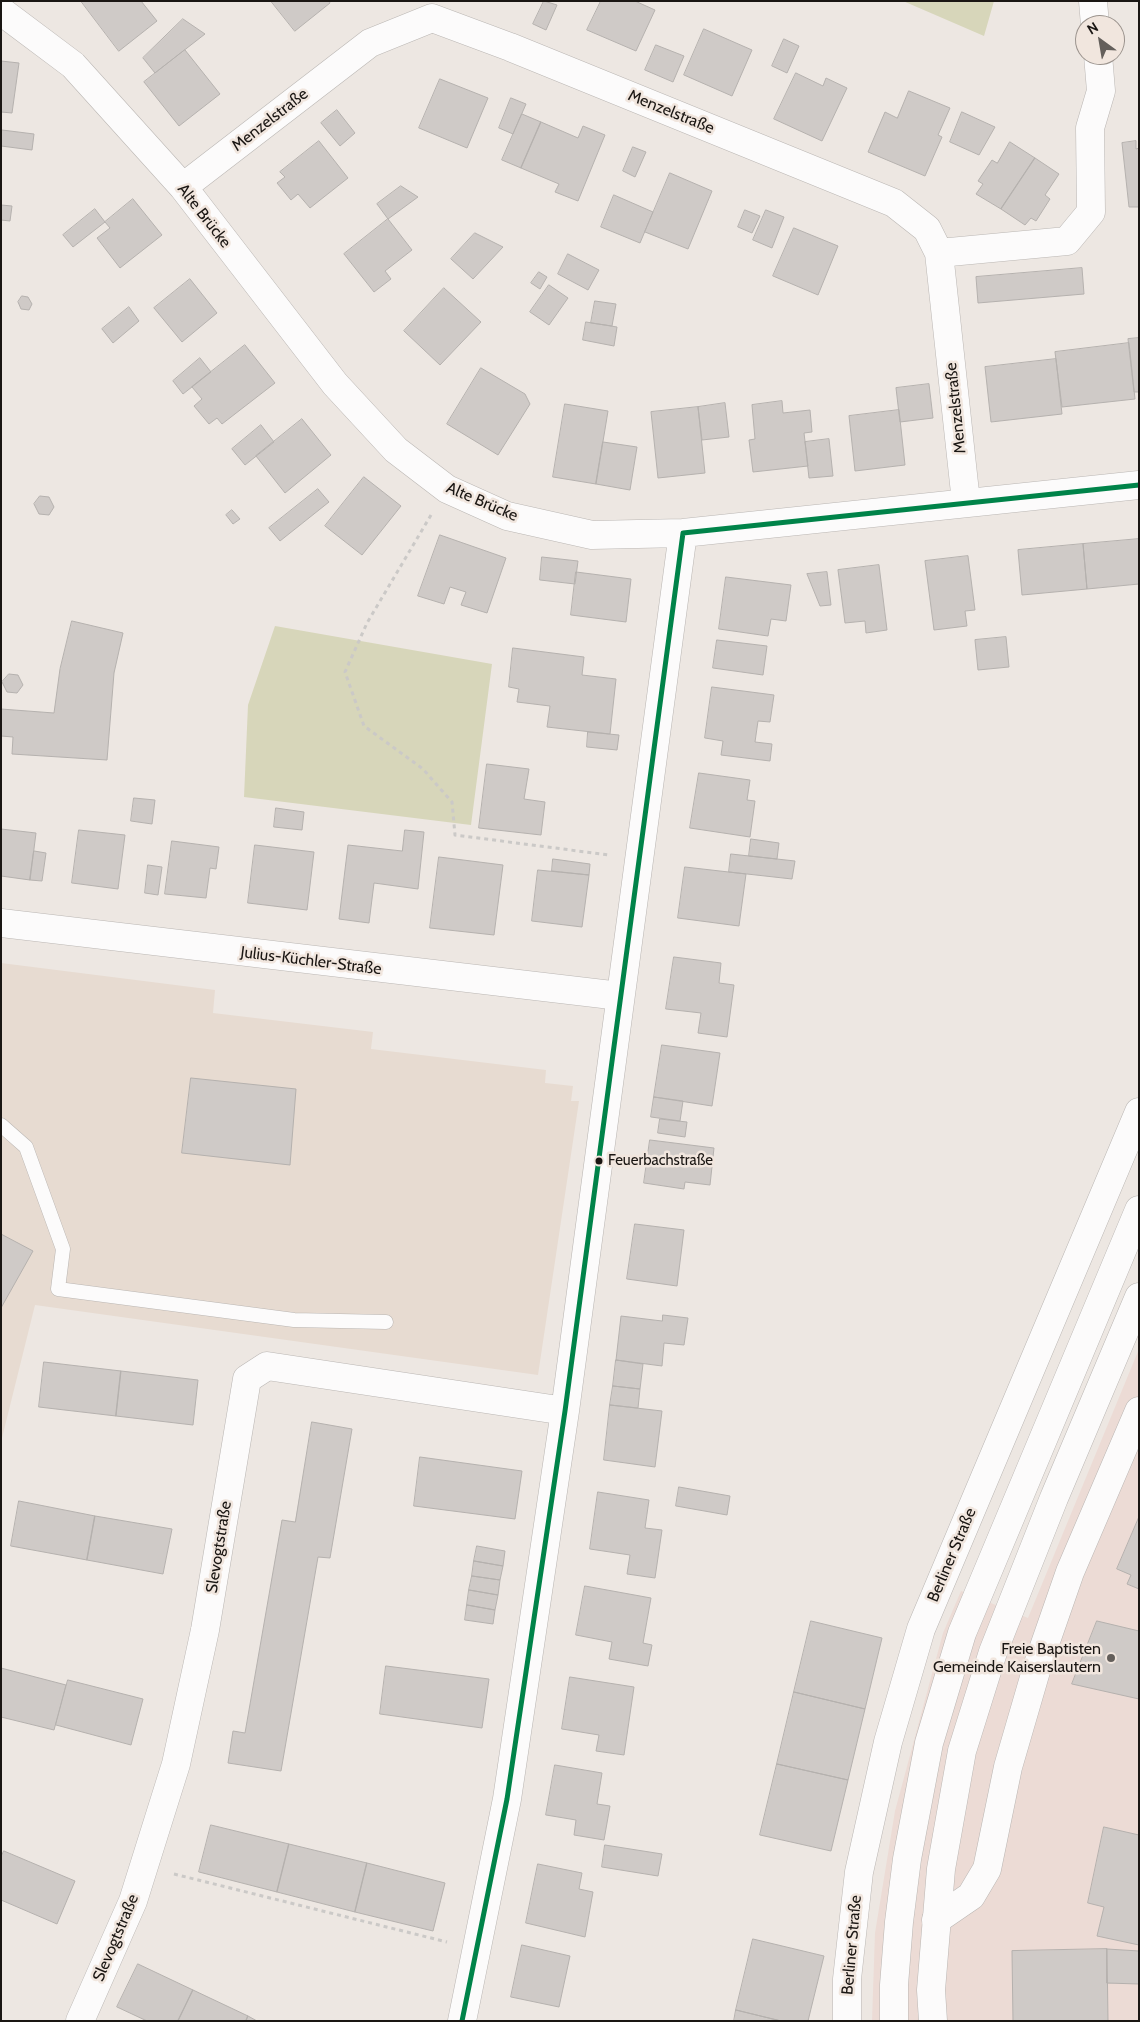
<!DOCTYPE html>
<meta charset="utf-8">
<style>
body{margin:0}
#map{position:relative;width:1140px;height:2022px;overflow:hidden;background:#ede7e2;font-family:Cabin,sans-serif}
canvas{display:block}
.frame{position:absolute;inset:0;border:2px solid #1a1613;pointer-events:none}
.north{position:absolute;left:1075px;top:15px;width:50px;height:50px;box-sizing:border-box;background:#f1e6de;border:1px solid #9b938d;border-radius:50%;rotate:328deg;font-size:14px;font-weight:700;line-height:20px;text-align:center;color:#1a1613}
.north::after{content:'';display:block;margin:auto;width:18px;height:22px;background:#645f5b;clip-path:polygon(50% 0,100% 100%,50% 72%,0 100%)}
</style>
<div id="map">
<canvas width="1140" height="2022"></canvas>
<div class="frame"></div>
<div class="north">N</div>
</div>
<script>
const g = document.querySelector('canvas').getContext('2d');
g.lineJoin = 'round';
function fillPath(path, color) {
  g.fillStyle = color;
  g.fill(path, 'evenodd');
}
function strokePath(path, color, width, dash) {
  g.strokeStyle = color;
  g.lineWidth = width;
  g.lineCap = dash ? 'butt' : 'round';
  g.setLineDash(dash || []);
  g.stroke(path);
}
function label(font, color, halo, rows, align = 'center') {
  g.font = font + ' Cabin,sans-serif';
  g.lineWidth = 5;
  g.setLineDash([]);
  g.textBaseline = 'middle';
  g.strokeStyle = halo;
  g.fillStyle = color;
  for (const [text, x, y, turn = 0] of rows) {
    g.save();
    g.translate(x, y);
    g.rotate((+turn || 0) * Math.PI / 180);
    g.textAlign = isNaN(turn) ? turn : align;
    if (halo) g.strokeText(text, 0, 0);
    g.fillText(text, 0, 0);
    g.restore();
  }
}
const commercial = new Path2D(`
 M1139,1349v672h-267l3,-88 20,-122 48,-178 18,-42 67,27z`);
const built = new Path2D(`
 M1,963l214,27 -2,23 160,19 -2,17 175,21 -1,13 28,3 -2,15h8l-41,274 -503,-70 -34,137z`);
const green = new Path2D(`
 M903,1h91l-10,35z
 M275,626l217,38 -21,161 -227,-28 4,-92z`);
const building = new Path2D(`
 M81,1h60l16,20 -38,30z
 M271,1h58l1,2 -35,28z
 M544,1l13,4 -11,25 -13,-6z
 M601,1h34l20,9 -19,41 -49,-21z
 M183,19l22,15 -50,39 -12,-15z
 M704,29l48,21 -20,46 -48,-21z
 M784,39l15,7 -12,27 -15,-7z
 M656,45l28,11 -11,26 -28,-12z
 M185,50l35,44 -41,32 -35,-44z
 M1,61l18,2 -7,50 -11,-1z
 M796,73l27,13 3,-8 21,10 -25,53 -48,-22z
 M440,79l48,19 -21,50 -48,-20z
 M909,91l41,17 -12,27 4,2 -17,39 -57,-24 17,-40 12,6z
 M511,98l15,6 -13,30 -14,-6z
 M337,110l18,23 -15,13 -19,-23z
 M962,112l33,15 -16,28 -29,-13z
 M522,114l19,8 -20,46 -19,-8z
 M541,122l37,16 5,-12 22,9 -27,66 -23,-9 4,-8 -38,-16z
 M2,130l32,4 -2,16 -31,-4z
 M319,141l29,37 -38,30 -12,-14 -7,6 -14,-17 8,-6 -5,-5z
 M1136,141v8l3,-1v59h-10l-7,-64z
 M1010,142l25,16 -34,51 -25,-15 7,-10 -5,-3 14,-21 5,3z
 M633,147l13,5 -11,25 -12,-6z
 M1035,158l24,16 -14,21 5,4 -14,22 -5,-3 -6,7 -24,-16z
 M670,173l42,18 -24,58 -43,-17z
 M401,186l17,11 -30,22 -11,-15z
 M614,195l39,17 -13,31 -39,-16z
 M133,199l29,36 -42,33 -23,-30 13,-10 -5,-6z
 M1,205l11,1 -2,15 -9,-1z
 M95,209l10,13 -32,25 -10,-12z
 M745,210l15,6 -8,17 -14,-6z
 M766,210l18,7 -12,31 -19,-8z
 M388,219l24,31 -27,21 6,8 -17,13 -30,-38z
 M794,228l44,18 -20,49 -45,-19z
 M475,233l28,14 -30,32 -22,-20z
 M568,254l31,16 -11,20 -30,-16z
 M1082,268l2,26 -106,9 -2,-26z
 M539,272l8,5 -7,12 -9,-6z
 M190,279l27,34 -35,29 -28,-34z
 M549,285l19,13 -19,27 -19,-13z
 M444,288l37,34 -41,43 -36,-34z
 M22,296l6,1 4,7 -3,6 -8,-1 -3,-7z
 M595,301l21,3 -4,22 -21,-3z
 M129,307l10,14 -26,22 -11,-14z
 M586,322l31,5 -3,19 -31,-6z
 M1139,338v54h-5l-6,-53z
 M1129,343l6,56 -73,8 -7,-55z
 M245,345l30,38 -53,41 -5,-6 -8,6 -15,-18 8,-7 -10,-12z
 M200,358l11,14 -28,22 -10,-13z
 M1056,359l6,55 -71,8 -6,-55z
 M481,368l44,26 5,10 -32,51 -51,-31z
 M929,384l4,34 -33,4 -4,-34z
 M782,401l1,12 27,-3 2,22 -8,1 4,33 -55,6 -4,-32 6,-1 -3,-34z
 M725,403l4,34 -27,3 -4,-33z
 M565,404l43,7 -12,73 -43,-7z
 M698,407l7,66 -47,5 -7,-66z
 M899,410l6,55 -50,6 -6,-55z
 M302,419l29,36 -46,38 -29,-37z
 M261,425l13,17 -29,23 -13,-16z
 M829,439l4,37 -24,2 -4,-36z
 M603,442l34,5 -7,43 -34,-6z
 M364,477l37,29 -39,49 -37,-29z
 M318,489l11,13 -49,39 -11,-13z
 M40,496l9,1 5,10 -5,8 -10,-1 -5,-10z
 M232,510l8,9 -7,5 -7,-9z
 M440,535l66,23 -19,55 -26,-8 5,-13 -16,-5 -6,17 -26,-8z
 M1139,539v45l-52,5 -4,-45z
 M1083,544l4,45 -65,6 -4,-45z
 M968,556l7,54 -10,1 2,15 -33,4 -9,-69z
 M542,557l36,4 -3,23 -35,-4z
 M879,565l8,65 -21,3 -1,-12 -20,2 -7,-53z
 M576,572l55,7 -5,43 -55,-7z
 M827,572l4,33 -11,1 -13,-32z
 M726,577l65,8 -5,36 -15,-2 -3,17 -49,-7z
 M72,621l51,12 -9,40 -7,87 -95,-6 1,-17 -12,-1v-27l53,4 6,-44z
 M1006,637l3,30 -31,3 -3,-30z
 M717,640l50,6 -4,29 -50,-7z
 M513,648l71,9 -2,18 34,4 -6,55 -63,-7 3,-21 -33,-4 2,-13 -10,-2z
 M9,674l9,1 5,10 -6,8 -10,-1 -5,-10z
 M712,687l62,8 -4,27 -12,-1 -3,21 17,2 -2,17 -49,-6 2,-14 -18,-3z
 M588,732l31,3 -2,15 -30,-3z
 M487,764l42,5 -5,30 21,3 -4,33 -62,-7z
 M699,773l51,7 -3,20 8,1 -5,36 -60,-9z
 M134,798l21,2 -3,24 -21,-3z
 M276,808l28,4 -2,18 -28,-3z
 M1,829l35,4 -6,47 -29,-4z
 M79,830l46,5 -7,54 -46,-6z
 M405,830l19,2 -6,57 -44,-6 -5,40 -30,-4 9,-74 54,6z
 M751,839l28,4 -2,16 -28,-3z
 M172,841l47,6 -3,22 -6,-1 -4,30 -41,-4z
 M255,845l59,7 -7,58 -59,-7z
 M34,851l12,2 -4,28 -12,-1z
 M731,854l64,7 -3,18 -63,-7z
 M439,857l64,8 -9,70 -64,-7z
 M553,859l37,5 -1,11 -37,-4z
 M148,865l14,2 -4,28 -13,-2z
 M685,867l61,7 -7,52 -61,-8z
 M538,870l51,5 -7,52 -50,-6z
 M674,957l47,6 -2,20 15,2 -7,52 -29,-4 3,-20 -35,-4z
 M662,1045l58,8 -8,53 -58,-9z
 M191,1078l105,11 -6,76 -108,-12z
 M654,1097l29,4 -3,20 -29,-4z
 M660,1119l27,3 -2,15 -27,-4z
 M650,1140l64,8 -4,37 -25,-3 -1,7 -40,-6z
 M635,1224l49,6 -7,56 -50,-7z
 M1,1234l32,17 -32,57z
 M663,1315l25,3 -4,27 -20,-2 -2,23 -46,-6 5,-44 41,5z
 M616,1360l27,4 -3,25 -27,-3z
 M44,1362l77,9 -5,45 -77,-9z
 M121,1371l77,9 -5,45 -77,-9z
 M613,1386l27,3 -2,19 -28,-3z
 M610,1405l52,6 -7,56 -51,-7z
 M312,1422l40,7 -22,129 -12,-1 -37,214 -53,-8 5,-32 12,2 37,-213 13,2z
 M420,1457l102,14 -7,48 -101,-13z
 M679,1487l51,9 -3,19 -51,-9z
 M598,1492l51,8 -4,28 17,2 -7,48 -28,-4 3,-19 -40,-6z
 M19,1501l76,15 -8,44 -76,-14z
 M95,1516l77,13 -9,45 -76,-14z
 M1139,1517v72l-12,-5 4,-9 -14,-6z
 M477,1546l28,5 -2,15 -29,-5z
 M474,1561l29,5 -3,14 -28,-4z
 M472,1576l28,4 -2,15 -29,-5z
 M585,1586l66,12 -8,45 9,2 -4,21 -39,-7 3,-17 -36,-7z
 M469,1590l29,5 -3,15 -28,-5z
 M467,1605l28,5 -2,14 -28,-4z
 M811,1621l71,17 -17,71 -71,-17z
 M1097,1621l42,10v68l-67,-15z
 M386,1666l103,13 -7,49 -102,-14z
 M1,1668l65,17 -12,45 -53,-13z
 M570,1677l64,10 -10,68 -28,-4 3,-16 -37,-6z
 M68,1680l75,19 -12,46 -75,-20z
 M794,1692l71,17 -17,71 -71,-16z
 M777,1764l71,16 -17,71 -71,-16z
 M555,1765l47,8 -5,31 13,2 -6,34 -30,-5 2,-15 -30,-5z
 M211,1825l78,19 -12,48 -78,-20z
 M1104,1827l35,8v110l-42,-9 7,-29 -16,-4z
 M289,1844l78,19 -12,49 -78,-20z
 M605,1845l57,9 -4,22 -56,-9z
 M4,1851l71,30 -18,43 -56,-24v-43z
 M367,1863l78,20 -12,48 -78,-19z
 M538,1864l44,9 -3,16 14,3 -8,45 -59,-14z
 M753,1939l71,17 -16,65h-27l-45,-11z
 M522,1945l48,11 -11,51 -48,-10z
 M1107,1949l32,2v33l-32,-1z
 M1107,1949l1,72h-95l-1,-70z
 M138,1964l55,26 -15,31h-31l-30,-14z
 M193,1990l55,26 -2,5h-68z
 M736,2010l45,11h-47z
 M248,2016l9,5h-11z`);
const path = new Path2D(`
 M431,515l-64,108 -22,49 19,54 59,43 29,33 3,33 154,20
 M174,1874l273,68`);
const service = new Path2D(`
 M1,1125l25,22 37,102 -5,40 236,31 92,2`);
const minor = new Path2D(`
 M1093,1l2,24
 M1,11l72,54 110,122 152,197 61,66 51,39 60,27 85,19 91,-2 456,-48
 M183,187l187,-144 62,-25 78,29 384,156 33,26 12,24 27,249
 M939,253l128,-12 24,-29 -1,-84 11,-37 -3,-36
 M1,923l619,73
 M936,1920l35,-24 16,-27 21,-102 30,-103 32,-92 69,-161
 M80,2021l53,-120 43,-137 29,-134 42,-251 20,-13 298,45
 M462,2021l45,-222 58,-388 118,-878
 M847,2021v-42l12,-107 29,-130 33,-113 218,-517`);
const secondary = new Path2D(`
 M894,2021v-36l5,-63 8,-63 22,-116 33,-110 177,-423
 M933,2021l-2,-31 10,-121 21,-118 31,-99 61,-154 85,-201`);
const bus1 = new Path2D(`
 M683,533l456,-48
 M462,2021l45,-222 58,-388 118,-878`);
const markers = [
 [599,1161,4.5,"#1a1613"],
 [1111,1658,5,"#645f5b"]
];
const busNames = [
 ["Feuerbachstraße",608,1161]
];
const streetNames = [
 ["Menzelstraße",671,112,22],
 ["Menzelstraße",270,120,-38],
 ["Alte Brücke",204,216,52],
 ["Menzelstraße",956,408,-96],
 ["Alte Brücke",482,502,23],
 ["Julius-Küchler-Straße",311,961,7],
 ["Slevogtstraße",219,1547,-81],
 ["Berliner Straße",952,1555,-67],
 ["Slevogtstraße",116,1938,-67],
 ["Berliner Straße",852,1945,-85]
];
const poiNames = [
 ["Freie Baptisten",1101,1649],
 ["Gemeinde Kaiserslautern",1101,1667]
];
fillPath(commercial, '#ecdbd5');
fillPath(built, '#e7dbd1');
fillPath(green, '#d7d6ba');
fillPath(building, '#cfcac7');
strokePath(building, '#b5b1ae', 1);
strokePath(service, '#bab6b3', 15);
strokePath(minor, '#bab6b3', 29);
strokePath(secondary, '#bab6b3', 29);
strokePath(path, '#cbc9c7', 3, [4, 4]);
strokePath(service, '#fcfbfb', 14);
strokePath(minor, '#fcfbfb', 28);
strokePath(secondary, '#fcfbfb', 28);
strokePath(bus1, '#008349', 5);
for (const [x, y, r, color] of markers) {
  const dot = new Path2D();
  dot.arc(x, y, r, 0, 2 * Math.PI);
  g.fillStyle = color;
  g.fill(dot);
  strokePath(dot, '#f1e6de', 2);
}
label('15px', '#1a1613', '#f1e6de', busNames, 'left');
label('16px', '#1a1613', '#f1e6de', streetNames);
label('16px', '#1a1613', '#f1e6de', poiNames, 'right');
</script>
